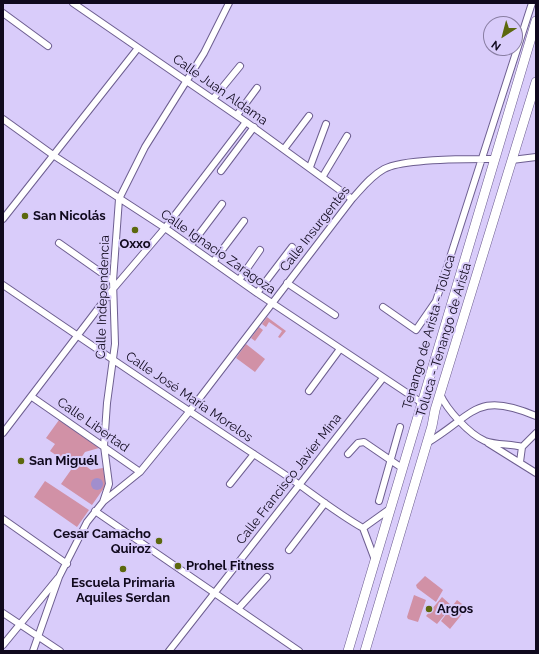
<!DOCTYPE html>
<meta charset="utf-8">
<style>
body{margin:0}
#map{position:relative;width:539px;height:654px;overflow:hidden;background:#d9ccfa;font-family:Raleway,sans-serif}
canvas{display:block}
.frame{position:absolute;inset:0;border:4px solid #10091d;pointer-events:none}
.north{position:absolute;left:483px;top:16px;width:40px;height:40px;box-sizing:border-box;background:#d9ccfa;border:1px solid #897ea2;border-radius:50%;rotate:216deg;font-size:11px;font-weight:700;line-height:16px;text-align:center;color:#10091d}
.north::after{content:'';display:block;margin:auto;width:14px;height:18px;background:#5c680e;clip-path:polygon(50% 0,100% 100%,50% 72%,0 100%)}
</style>
<div id="map">
<canvas width="539" height="654"></canvas>
<div class="frame"></div>
<div class="north">N</div>
</div>
<script>
const g = document.querySelector('canvas').getContext('2d');
g.lineJoin = 'round';
function fillPath(path, color) {
  g.fillStyle = color;
  g.fill(path, 'evenodd');
}
function strokePath(path, color, width, dash) {
  g.strokeStyle = color;
  g.lineWidth = width;
  g.lineCap = dash ? 'butt' : 'round';
  g.setLineDash(dash || []);
  g.stroke(path);
}
function label(font, color, halo, rows, align = 'center') {
  g.font = font + ' Raleway,sans-serif';
  g.lineWidth = 4;
  g.setLineDash([]);
  g.textBaseline = 'middle';
  g.strokeStyle = halo;
  g.fillStyle = color;
  for (const [text, x, y, turn = 0] of rows) {
    g.save();
    g.translate(x, y);
    g.rotate((+turn || 0) * Math.PI / 180);
    g.textAlign = isNaN(turn) ? turn : align;
    if (halo) g.strokeText(text, 0, 0);
    g.fillText(text, 0, 0);
    g.restore();
  }
}
const green = new Path2D(`
 M267,317l19,14 -6,7 -2,-1 4,-6 -13,-9 -3,5 -4,-3z
 M259,327l4,3 -8,11 -4,-3z
 M246,344l19,15 -10,13 -19,-14z
 M59,420l40,28 -14,4 -6,9 12,9 12,-2 3,17 -14,20 -31,-21 12,-17 -23,-16 5,-7 -9,-6z
 M45,481l44,29 -12,17 -43,-30z
 M425,576l18,14 -7,12 -19,-14 -1,-3z
 M414,595l12,5 -8,22 -10,-3 -1,-2z
 M442,597l10,9 -15,18 -11,-8z
 M457,600l10,8 -17,21 -9,-8z`);
const water = new Path2D(`
 M91 484a6 6 0 1 1 12 0a6 6 0 1 1-12 0Z`);
const minor = new Path2D(`
 M73,3l173,119 106,77
 M3,13l45,33
 M213,99l27,-33
 M237,115l20,-27
 M3,119l50,36 112,73 92,65 165,110
 M284,149l25,-33
 M512,160l24,-3
 M310,167l16,-43
 M221,171l33,-44
 M323,176l24,-40
 M3,219l135,-171
 M59,243l54,38
 M191,245l31,-41
 M213,262l31,-41
 M239,280l21,-30
 M287,283l48,32
 M3,285c91,62 182,124 275,185 29,19 55,41 85,58
 M257,293l35,-46
 M383,307l33,23 20,-29 96,-298
 M309,391l31,-42
 M440,394c7,16 29,40 45,47 11,4 26,3 37,6l14,-14
 M32,397l108,75
 M3,433l110,-144 52,-61 81,-106
 M427,443c47,-28 49,-53 109,-27
 M488,443l48,30
 M348,454l10,-11 6,-1 38,26
 M520,462l2,-15
 M230,484l24,-30
 M104,501l36,-29 49,-60 163,-213c10,-11 19,-23 32,-30 20,-11 86,-10 111,-10
 M379,501l21,-74
 M95,511l204,140
 M3,519l64,45
 M363,528l12,32
 M363,528l28,-20
 M289,550l36,-47
 M238,609l29,-32
 M3,613l57,38
 M3,645l55,-67
 M33,651l26,-74 28,-55 16,-20 6,-18 -5,-38 3,-43 8,-59 -2,-63 6,-82 26,-52 59,-94 25,-50
 M169,651l214,-273`);
const highway = new Path2D(`
 M348,651l188,-630
 M365,651l67,-225 3,-16 101,-328`);
const markers = [
 [25,216,4,"#5c680e"],
 [135,230,4,"#5c680e"],
 [21,461,4,"#5c680e"],
 [159,541,4,"#5c680e"],
 [178,566,4,"#5c680e"],
 [123,569,4,"#5c680e"],
 [429,609,4,"#5c680e"]
];
const streetNames = [
 ["Calle Juan Aldama",220,90,35],
 ["Calle Insurgentes",315,229,-52],
 ["Calle Ignacio Zaragoza",218,252,35],
 ["Calle Independencia",103,297,-88],
 ["Tenango de Arista - Toluca",429,332,-74],
 ["Toluca - Tenango de Arista",444,340,-73],
 ["Calle José María Morelos",189,397,34],
 ["Calle Libertad",93,425,35],
 ["Calle Francisco Javier Mina",289,479,-52]
];
const poiNames = [
 ["San Nicolás",33,216],
 ["Oxxo",135,244,"center"],
 ["San Miguél",29,461],
 ["Cesar Camacho",151,534,"right"],
 ["Quiroz",151,549,"right"],
 ["Prohel Fitness",186,566],
 ["Escuela Primaria",123,583,"center"],
 ["Aquiles Serdan",123,598,"center"],
 ["Argos",437,609]
];
fillPath(green, '#d191a6');
fillPath(water, '#a18ecd');
strokePath(minor, '#6d5e90', 8);
strokePath(highway, '#6d5e90', 10);
strokePath(minor, '#fff', 6);
strokePath(highway, '#fff', 9);
for (const [x, y, r, color] of markers) {
  const dot = new Path2D();
  dot.arc(x, y, r, 0, 2 * Math.PI);
  g.fillStyle = color;
  g.fill(dot);
  strokePath(dot, '#d9ccfa', 1.5);
}
label('13px', '#10091d', '#d9ccfa', streetNames);
label('bold 13px', '#10091d', '#d9ccfa', poiNames, 'left');
</script>
